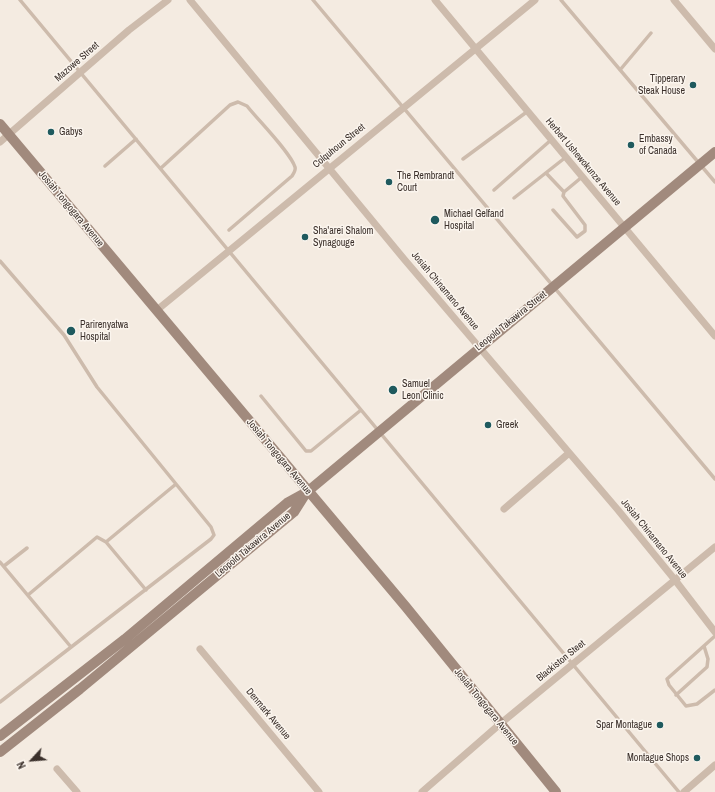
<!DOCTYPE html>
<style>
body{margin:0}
#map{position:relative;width:715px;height:792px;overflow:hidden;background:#f4ebe1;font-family:"Archivo Narrow",sans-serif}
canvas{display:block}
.north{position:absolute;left:12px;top:740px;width:40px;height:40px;-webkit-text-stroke:3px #fbf5ee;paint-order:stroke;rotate:244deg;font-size:11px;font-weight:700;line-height:16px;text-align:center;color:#3b302b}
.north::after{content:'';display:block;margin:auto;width:14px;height:18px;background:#3b302b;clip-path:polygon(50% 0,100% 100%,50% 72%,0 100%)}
</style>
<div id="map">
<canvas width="715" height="792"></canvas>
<div class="north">N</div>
</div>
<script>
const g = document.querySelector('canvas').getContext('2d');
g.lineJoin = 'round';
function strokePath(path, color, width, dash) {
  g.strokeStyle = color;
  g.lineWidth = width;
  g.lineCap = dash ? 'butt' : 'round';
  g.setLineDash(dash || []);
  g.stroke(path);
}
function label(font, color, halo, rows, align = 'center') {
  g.font = font + ' "Archivo Narrow",sans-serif';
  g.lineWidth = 3;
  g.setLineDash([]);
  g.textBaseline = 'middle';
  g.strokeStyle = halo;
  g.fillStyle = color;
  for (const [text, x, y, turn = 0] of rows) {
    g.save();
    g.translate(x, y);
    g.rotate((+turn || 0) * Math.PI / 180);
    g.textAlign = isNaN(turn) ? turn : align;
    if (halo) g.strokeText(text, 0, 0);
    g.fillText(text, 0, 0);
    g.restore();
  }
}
const service = new Path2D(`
 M20,0l659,792
 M313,0l402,479
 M561,0l154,182
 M620,70l31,-37
 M463,159l65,-48
 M105,166l31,-27
 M161,168l69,-63 8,-3 9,4c11,14 43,46 48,61 1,3 -1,6 -3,9l-63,54
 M546,173l18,19
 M494,190l57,-50
 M514,198l52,-41
 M553,210l24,27 8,-6v-6l-22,-29 1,-4 18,-15
 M0,261l64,74 33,52 114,140 3,8 -3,4 -211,163
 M261,396l45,55h5l50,-41
 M106,542l70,-58
 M0,562l71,85
 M4,566l23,-18
 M28,595l69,-58 9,5 40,48
 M715,636l-48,43 2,6 17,21 11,-2 18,-14
 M676,695l31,-28 1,-8 -4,-13`);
const minor = new Path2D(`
 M190,0l214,259 214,251 57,70 40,52
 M435,0l280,336
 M674,0l41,49
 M0,142l129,-112 39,-30
 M157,310l378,-310
 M504,509l65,-56
 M200,649l119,143
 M57,769l20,23
 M422,792l78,-68 215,-177
 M684,792l31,-27`);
const secondary = new Path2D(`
 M0,124l406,483 150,185
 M0,736l125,-97 162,-136 20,-11 408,-340
 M0,752l80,-63 214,-177 12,-19`);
const markers = [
 [693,85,4,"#1f5a5e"],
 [51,132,4,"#1f5a5e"],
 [631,145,4,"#1f5a5e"],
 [389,182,4,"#1f5a5e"],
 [435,220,5,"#1f5a5e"],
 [305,237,4,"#1f5a5e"],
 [71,331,5,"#1f5a5e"],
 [393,390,5,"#1f5a5e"],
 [488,425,4,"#1f5a5e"],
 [660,725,4,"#1f5a5e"],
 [697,758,4,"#1f5a5e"]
];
const streetNames = [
 ["Mazowe Street",77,62,-41],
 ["Colquhoun Street",339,146,-39],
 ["Herbert Ushewokunze Avenue",583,162,50],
 ["Josiah Tongogara Avenue",71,209,50],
 ["Josiah Chinamano Avenue",445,291,50],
 ["Leopold Takawira Street",511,321,-39],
 ["Josiah Tongogara Avenue",279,457,50],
 ["Josiah Chinamano Avenue",654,539,51],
 ["Leopold Takawira Avenue",253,545,-40],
 ["Blackiston Steet",561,661,-39],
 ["Josiah Tongogara Avenue",486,707,51],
 ["Denmark Avenue",268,714,50]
];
const poiNames = [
 ["Tipperary",685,79,"right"],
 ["Steak House",685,91,"right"],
 ["Gabys",59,132],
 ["Embassy",639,139],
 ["of Canada",639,151],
 ["The Rembrandt",397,176],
 ["Court",397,188],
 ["Michael Gelfand",444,214],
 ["Hospital",444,226],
 ["Sha'arei Shalom",313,231],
 ["Synagouge",313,243],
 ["Parirenyatwa",80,325],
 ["Hospital",80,337],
 ["Samuel",402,384],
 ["Leon Clinic",402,396],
 ["Greek",496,425],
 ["Spar Montague",652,725,"right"],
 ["Montague Shops",689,758,"right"]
];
strokePath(service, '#cdbbac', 3.5);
strokePath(minor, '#cdbbac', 7);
strokePath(secondary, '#a18a7d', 10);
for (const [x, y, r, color] of markers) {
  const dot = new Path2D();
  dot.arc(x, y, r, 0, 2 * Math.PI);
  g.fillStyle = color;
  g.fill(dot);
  strokePath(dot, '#fbf5ee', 1.5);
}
label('10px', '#3b302b', '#fbf5ee', streetNames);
label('10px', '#3b302b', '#fbf5ee', poiNames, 'left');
</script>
